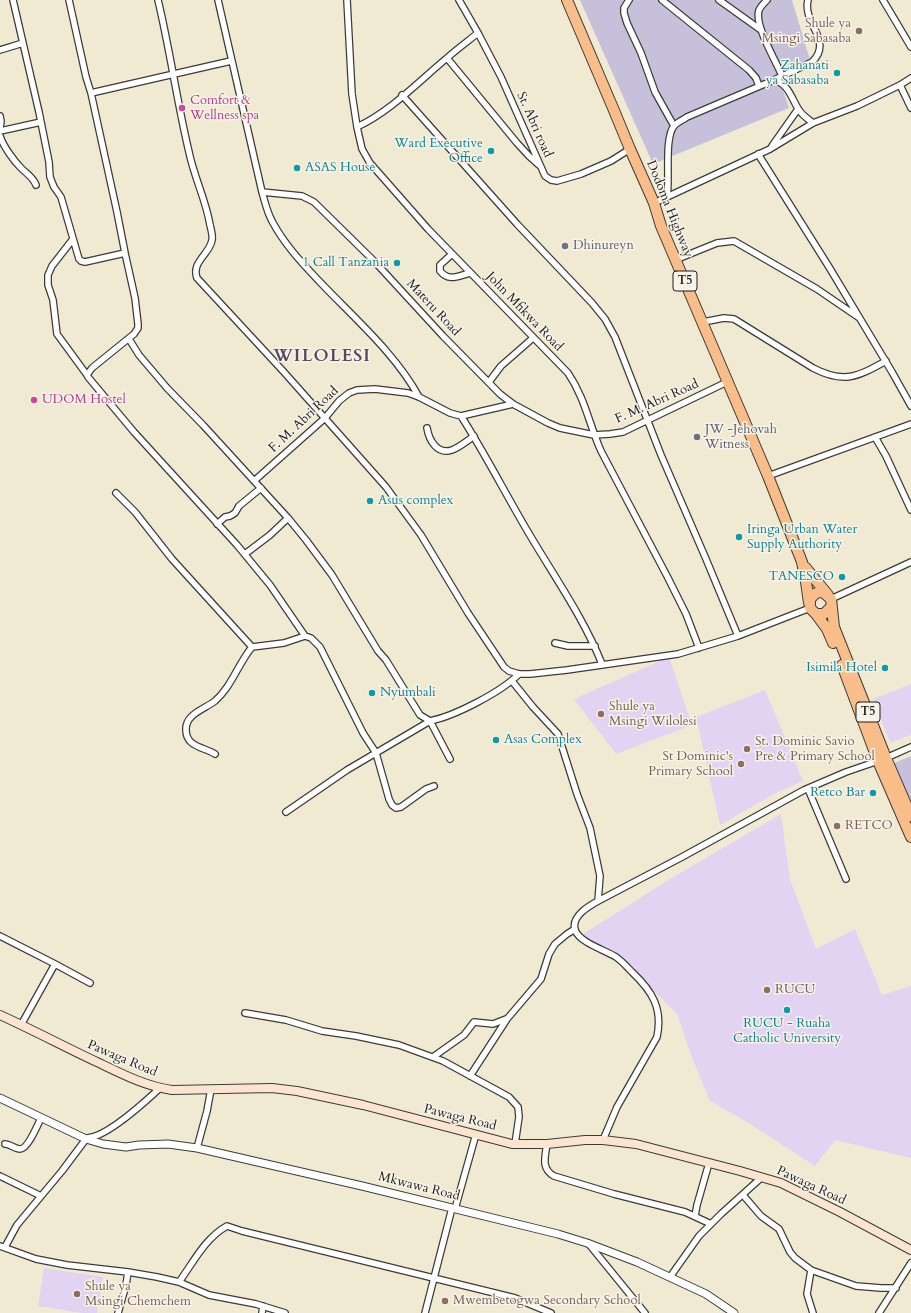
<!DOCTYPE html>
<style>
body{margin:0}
canvas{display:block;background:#f1ead3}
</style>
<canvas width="911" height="1313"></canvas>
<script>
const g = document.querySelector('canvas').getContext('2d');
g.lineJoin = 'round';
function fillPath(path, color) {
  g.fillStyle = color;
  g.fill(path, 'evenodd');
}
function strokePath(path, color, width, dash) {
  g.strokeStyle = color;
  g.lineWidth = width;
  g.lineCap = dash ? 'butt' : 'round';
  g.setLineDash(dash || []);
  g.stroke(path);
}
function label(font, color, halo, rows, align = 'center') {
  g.font = font + ' Cardo,serif';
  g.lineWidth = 3;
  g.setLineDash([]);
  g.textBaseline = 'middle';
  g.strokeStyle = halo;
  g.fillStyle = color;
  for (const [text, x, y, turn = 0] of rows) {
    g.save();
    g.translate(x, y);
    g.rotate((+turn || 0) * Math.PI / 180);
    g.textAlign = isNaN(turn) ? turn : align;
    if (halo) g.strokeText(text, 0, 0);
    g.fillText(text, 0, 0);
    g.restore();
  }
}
const built = new Path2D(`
 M669,657l23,68 -76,29 -42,-55z
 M911,684v51l-21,8 -17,-44z
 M765,690l38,91 -27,12 -56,32 -24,-108z
 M781,814l9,65 26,70 39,-20 27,66 29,-9v172l-76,-18 -20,26 -68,-44 -37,-21 -19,-46 -14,-41 -63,-63 -31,-12v-5l87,-55z
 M44,1268l59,9 -6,36h-15l-44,-7z`);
const industrial = new Path2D(`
 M580,0h212l18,60 -32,15 11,33 -136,56z
 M911,756v54l-19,-46z`);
const minor = new Path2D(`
 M13,0l26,112 10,50 1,15 4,10 7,10 18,62 2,2 4,1 40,-9
 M69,0l17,77 5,16 26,119 8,41 10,45 3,26v4l-4,6 -42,34 -5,7 1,2 46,55 103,113 33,40 35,51 6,2 9,9 43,86 13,20 13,46 3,6 4,3 5,-1 25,-18 8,-3
 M158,0c12,50 19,102 31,152 5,25 17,48 21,73 1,4 3,11 2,15 -2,14 -21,22 -15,38l86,93 103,116 35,48 47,78 36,54 5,4 10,3h11l37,-4 111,-16 60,-18 72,-28
 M218,0l44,192c3,10 5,20 10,29 12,23 30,42 47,60 34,36 77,73 100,116
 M347,0l5,94 5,33 5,22 8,14 58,66 140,144c17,25 21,51 33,78l66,125 19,38 13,34
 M459,0l19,33 23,44 44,99 6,4 6,1 24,-7 30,-13 19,-12
 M629,0l-5,8v5l3,10 14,30 14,39 19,34
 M662,0l87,70 7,8 3,8
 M719,0l42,30
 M767,0c-3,3 -6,6 -8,10 -5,15 17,51 23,66
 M883,0l28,47
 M0,50l23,-7
 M447,58l70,85 12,13 10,9
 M774,80l38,-18c22,-21 -10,-39 -4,-62
 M900,85l11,23
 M91,93l140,-32
 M402,95l115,129 75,79 13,16 10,18 46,118 45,104 32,77
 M0,116l1,5 -1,7
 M357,127c34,-16 61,-45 90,-69 10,-9 21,-17 31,-25
 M0,131l41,-9
 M0,136c3,10 14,25 21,32 6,6 12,9 15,17
 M772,146l26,-37
 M758,154l71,113 63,105 19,34
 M262,192l40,4 12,6 61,60 68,74 57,58 13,10 35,19 12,5 34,7 16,-1 13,-2 104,-50
 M667,197c3,-17 -3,-59 7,-71 3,-4 9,-6 13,-9l87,-37c15,4 17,18 25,30 3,5 9,9 14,13
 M654,203l116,-54 43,-26 44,-17 43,-21 11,-7
 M73,239l-21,27 -4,9v10l5,15 4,34 30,41
 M452,254l-12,11v6c9,11 18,5 30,2
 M675,260l42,-17 17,-2 83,48 41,28
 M703,322l21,-4 10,1 79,49c31,16 44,9 73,-7
 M129,339l10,16 28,33 36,37 85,93 18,22 26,35 46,76 8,9 34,55 10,6c25,-5 71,-29 89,-47
 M489,382l12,-16 32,-28
 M461,416c25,39 46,81 70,121 25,42 53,82 71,127
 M427,428c2,12 10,27 25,22 8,-3 15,-9 22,-14
 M875,437l11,19 25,54
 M768,476l143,-52
 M254,481l71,-63 14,-17 10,-8 8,-3 18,-1 33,4 11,4 31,16 11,3 52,-12
 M116,493l19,19 37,47 80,88
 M217,524l8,-7 5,-1 5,-3 4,-7 22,-18
 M245,554l25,-19 18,-17
 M831,599l80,-37
 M555,643l13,3h27
 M512,681l21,26 25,27 19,60 13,34 10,48 -2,25
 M215,754c-11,-7 -29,-7 -29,-24 -1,-16 19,-21 29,-29 17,-15 23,-37 37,-54l32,-4 21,-7
 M886,758l25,-11
 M808,789l38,90
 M286,812l61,-42 83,-49 20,38
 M0,936l55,28 -34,61
 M55,964l35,19
 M245,1013l41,7 36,11 34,5 43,9 44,16 66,36 9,10 1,10 -4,27
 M433,1057l31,-22 10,-13 19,2 13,-5
 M470,1076l37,-57 34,-40 8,-25 6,-10 12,-10 8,-5
 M87,1138c20,-1 58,-36 73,-50
 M603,1140l14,-33 40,-70c6,-29 -5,-46 -25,-65 -5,-5 -10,-11 -16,-15 -11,-7 -36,-14 -41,-27 -4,-14 14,-24 23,-29l84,-44 122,-67 42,-18 32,-11
 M5,1144c5,0 10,5 15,5 8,0 18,-25 21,-31
 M547,1144c-2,13 -6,25 7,32l60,18 71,18 26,12
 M197,1148l10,-37 4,-22
 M0,1176l41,20
 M743,1195l18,21 18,13 11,23 5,6 16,12 45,16 25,2h15
 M455,1209l21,-75
 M695,1216l2,-11 12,-42
 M588,1243l57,70
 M0,1246l36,13 31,6 61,7 29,5 22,5 30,13 47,9 29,9
 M5,1247l12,-22 45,-54 24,-32
 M811,1270l-4,24 6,19
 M670,1277l29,-41 22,-22 41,-37
 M179,1282c14,-19 26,-44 48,-56l15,5 273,67 36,15
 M118,1313l8,-28 2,-13
 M262,1313l1,-7
 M425,1313l27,-105
 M879,1313l32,-50`);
const tertiary = new Path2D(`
 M0,1098l86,41 17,5 23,3 13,-2 29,-1 29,4 165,38 196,48 29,9 50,19 69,32 28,19`);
const secondary = new Path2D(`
 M0,1015c33,15 65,32 97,47 25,12 48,24 75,28l100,-2 25,3 66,14 149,39h35l38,-4h18l33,4 104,27 41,12 59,29 71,38`);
const trunk = new Path2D(`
 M567,0l46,108 17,41 24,54 7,23 107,250 34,86 4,20 3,21
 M805,567l23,28
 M831,607l-7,7h-8l-6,-6v-9l6,-6 4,-1 4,1 7,6 3,28 52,131 25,58
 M816,614l11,15 6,14
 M842,665l36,96 33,76`);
const markers = [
 [859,31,4,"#8d6e63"],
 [837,73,4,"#0f9aa8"],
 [182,108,4,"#d1479c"],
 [491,151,4,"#0f9aa8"],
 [297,168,4,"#0f9aa8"],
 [565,246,4,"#6b7280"],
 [397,263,4,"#0f9aa8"],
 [34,400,4,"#d1479c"],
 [697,437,4,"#6b7280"],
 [370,501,4,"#0f9aa8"],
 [739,537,4,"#0f9aa8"],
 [842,577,4,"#0f9aa8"],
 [885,668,4,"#0f9aa8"],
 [372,693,4,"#0f9aa8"],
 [601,714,4,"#8d6e63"],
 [496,740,4,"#0f9aa8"],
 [747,749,4,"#8d6e63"],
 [741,764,4,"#8d6e63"],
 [873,793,4,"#0f9aa8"],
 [837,826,4,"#8d6e63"],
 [767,990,4,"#8d6e63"],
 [787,1010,4,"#0f9aa8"],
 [77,1294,4,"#8d6e63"],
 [445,1301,4,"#8d6e63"]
];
const shields = [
 [685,281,24],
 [868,712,24]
];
const shieldNames = [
 ["T5",685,281],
 ["T5",868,712]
];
const educationNames = [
 ["Shule ya",851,24,"right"],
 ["Msingi Sabasaba",851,39,"right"],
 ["Shule ya",609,707],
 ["Msingi Wilolesi",609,722],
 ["St. Dominic Savio",755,742],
 ["Pre & Primary School",755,757],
 ["St Dominic's",733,757,"right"],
 ["Primary School",733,772,"right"],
 ["RETCO",845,826],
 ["RUCU",775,990],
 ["Shule ya",85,1287],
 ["Msingi Chemchem",85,1302],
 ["Mwembetogwa Secondary School",453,1301]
];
const cultureNames = [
 ["Zahanati",829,66],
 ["ya Sabasaba",829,81],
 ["Ward Executive",483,144],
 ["Office",483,159],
 ["ASAS House",305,168,"left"],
 ["1 Call Tanzania",389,263],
 ["Asus complex",378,501,"left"],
 ["Iringa Urban Water",747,530,"left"],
 ["Supply Authority",747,545,"left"],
 ["TANESCO",834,577],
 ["Isimila Hotel",877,668],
 ["Nyumbali",380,693,"left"],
 ["Asas Complex",504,740,"left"],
 ["Retco Bar",865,793],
 ["RUCU - Ruaha",787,1024,"center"],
 ["Catholic University",787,1039,"center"]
];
const hotelNames = [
 ["Comfort &",190,101],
 ["Wellness spa",190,116],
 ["UDOM Hostel",42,400]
];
const streetNames = [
 ["St. Abri road",534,125,66],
 ["Dodoma Highway",669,209,68],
 ["Materu Road",433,308,47],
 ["John Mfikwa Road",524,312,46],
 ["F. M. Abri Road",657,402,-24],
 ["F. M. Abri Road",304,420,-43],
 ["Pawaga Road",122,1059,23],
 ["Pawaga Road",460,1118,14],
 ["Pawaga Road",811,1186,25],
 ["Mkwawa Road",419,1187,14]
];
const worshipNames = [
 ["Dhinureyn",573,246],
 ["JW -Jehovah",705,430],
 ["Witness",705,445]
];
const districtNames = [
 ["WILOLESI",322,357]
];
fillPath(built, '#e3d3f3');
fillPath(industrial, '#c6c0da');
strokePath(minor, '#3c3b37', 8);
strokePath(tertiary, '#3c3b37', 9);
strokePath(secondary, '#3c3b37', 10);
strokePath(trunk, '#3c3b37', 12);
strokePath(minor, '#fff', 5.5);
strokePath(tertiary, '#fff', 7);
strokePath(secondary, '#fce5d0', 8);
strokePath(trunk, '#f8bd89', 10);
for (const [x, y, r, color] of markers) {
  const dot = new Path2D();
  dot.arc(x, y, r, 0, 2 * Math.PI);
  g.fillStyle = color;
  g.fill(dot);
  strokePath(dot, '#f7f3e8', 1.5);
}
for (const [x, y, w] of shields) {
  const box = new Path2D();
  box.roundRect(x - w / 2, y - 10, w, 20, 3);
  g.fillStyle = '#f7f3e8';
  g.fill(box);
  strokePath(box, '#1c1c1c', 1);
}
label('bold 12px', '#1c1c1c', null, shieldNames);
label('13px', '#785e54', '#f7f3e8', educationNames, 'left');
label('13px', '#0d838f', '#f7f3e8', cultureNames, 'right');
label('13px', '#b23c85', '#f7f3e8', hotelNames, 'left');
label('13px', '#1c1c1c', '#f7f3e8', streetNames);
label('13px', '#5b616d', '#f7f3e8', worshipNames, 'left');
g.letterSpacing = '1px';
label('bold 17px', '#58495d', '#f7f3e8', districtNames);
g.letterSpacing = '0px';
</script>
